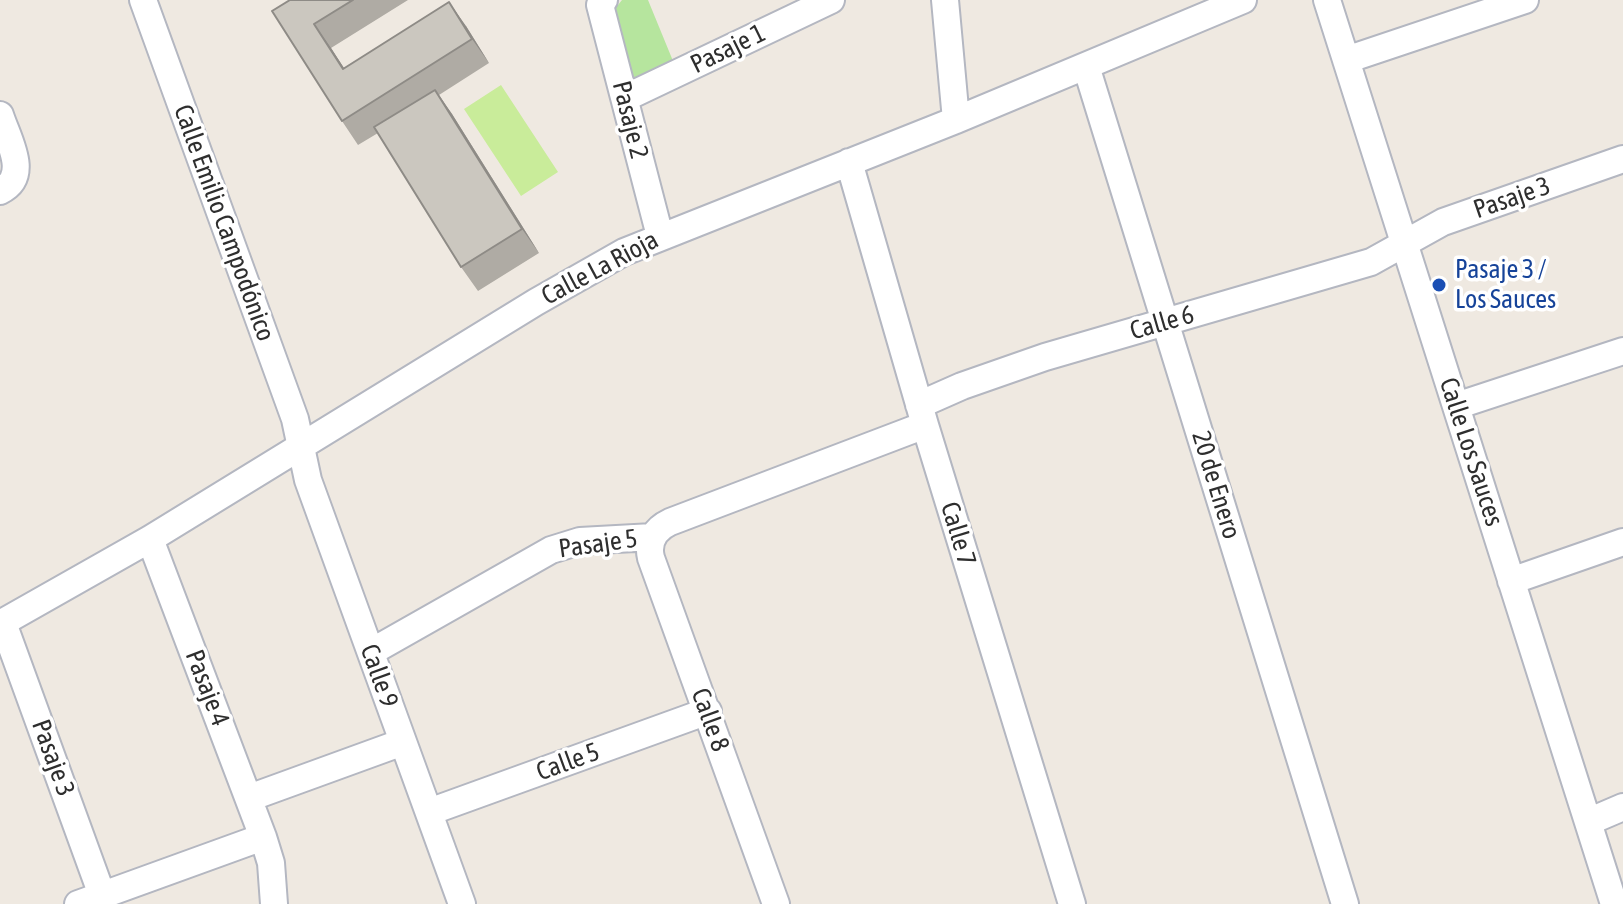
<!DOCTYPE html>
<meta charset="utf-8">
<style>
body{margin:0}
canvas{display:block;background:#efe9e1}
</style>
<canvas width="1623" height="904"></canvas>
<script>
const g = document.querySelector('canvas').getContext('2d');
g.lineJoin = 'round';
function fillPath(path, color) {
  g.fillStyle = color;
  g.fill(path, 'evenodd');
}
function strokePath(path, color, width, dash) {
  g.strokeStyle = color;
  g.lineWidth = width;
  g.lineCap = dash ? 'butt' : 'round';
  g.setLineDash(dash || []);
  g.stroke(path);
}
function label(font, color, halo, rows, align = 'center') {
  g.font = font + ' "Asap Condensed",sans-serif';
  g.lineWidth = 7;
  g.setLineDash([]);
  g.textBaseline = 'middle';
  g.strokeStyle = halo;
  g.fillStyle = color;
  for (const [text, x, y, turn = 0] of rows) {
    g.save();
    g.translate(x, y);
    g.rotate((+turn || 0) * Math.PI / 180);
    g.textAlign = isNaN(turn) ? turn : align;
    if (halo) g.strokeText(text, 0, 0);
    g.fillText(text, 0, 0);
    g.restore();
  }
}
const green = new Path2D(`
 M622,0h26l25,61 -40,23 -19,-74z`);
const pitch = new Path2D(`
 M501,85l57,87 -37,24 -57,-87z`);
const minor = new Path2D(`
 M143,0l152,419 13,61 154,424
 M604,0l-4,5 60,231
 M945,0l11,120
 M1327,0l287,904
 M1346,60l179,-60
 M1086,66l259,838
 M625,98l206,-98
 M0,115c8,25 31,61 0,76
 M849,162l76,263 147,479
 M919,405l43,-19 83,-29 326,-95 72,-40 180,-63
 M1456,406l167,-55
 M150,539l113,298 8,26 3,41
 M1511,581l112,-39
 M3,623l99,272v9
 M0,624l150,-85 386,-237 88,-50 332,-132 287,-120
 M371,652l180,-102 29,-9 73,-4
 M249,798l154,-56
 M429,812l279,-101
 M1588,822l35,-15
 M78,904l185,-67
 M776,904l-125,-346c-4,-16 4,-29 19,-36l255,-97`);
const wall = new Path2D(`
 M290,0h118l-77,48 13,20 122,-42 23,37 -50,32 13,19 87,139 -61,38 -17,-24 -83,-134 -20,12 -16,-24z`);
const shadedWall = new Path2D(`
 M449,2l17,24 23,37 -17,-24z
 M314,24l17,24 29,45 -17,-24z
 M435,90l17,24 87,139 -17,-24z`);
const building = new Path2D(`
 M290,0h63l-39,24 29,45 106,-67 23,37 -130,82 -70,-110z
 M435,90l87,139 -61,38 -87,-140z`);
const markers = [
 [1439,285,8,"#1a4fb4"]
];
const streetNames = [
 ["Pasaje 1",728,49,-26],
 ["Pasaje 2",630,120,76],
 ["Pasaje 3",1512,198,-19],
 ["Calle Emilio Campodónico",224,223,70],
 ["Calle La Rioja",600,268,-28],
 ["Calle 6",1162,323,-16],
 ["Calle Los Sauces",1471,452,72],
 ["20 de Enero",1216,485,73],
 ["Calle 7",958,534,73],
 ["Pasaje 5",598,544,-8],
 ["Calle 9",379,676,70],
 ["Pasaje 4",207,688,69],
 ["Calle 8",710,720,70],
 ["Pasaje 3",53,758,70],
 ["Calle 5",568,762,-20]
];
const transitNames = [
 ["Pasaje 3 /",1455,270],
 ["Los Sauces",1455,300]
];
fillPath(green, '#b6e59e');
fillPath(pitch, '#c9ec9a');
strokePath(minor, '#b4b7c1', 30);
strokePath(minor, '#fff', 26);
fillPath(wall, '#afaba4');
fillPath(shadedWall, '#8e8b86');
fillPath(building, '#cbc7bf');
strokePath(building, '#8e8b86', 2);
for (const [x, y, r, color] of markers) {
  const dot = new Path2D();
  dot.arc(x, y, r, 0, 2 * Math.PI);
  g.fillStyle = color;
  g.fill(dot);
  strokePath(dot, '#fff', 3);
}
label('26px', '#2e2e2e', '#fff', streetNames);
label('26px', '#164399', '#fff', transitNames, 'left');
</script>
